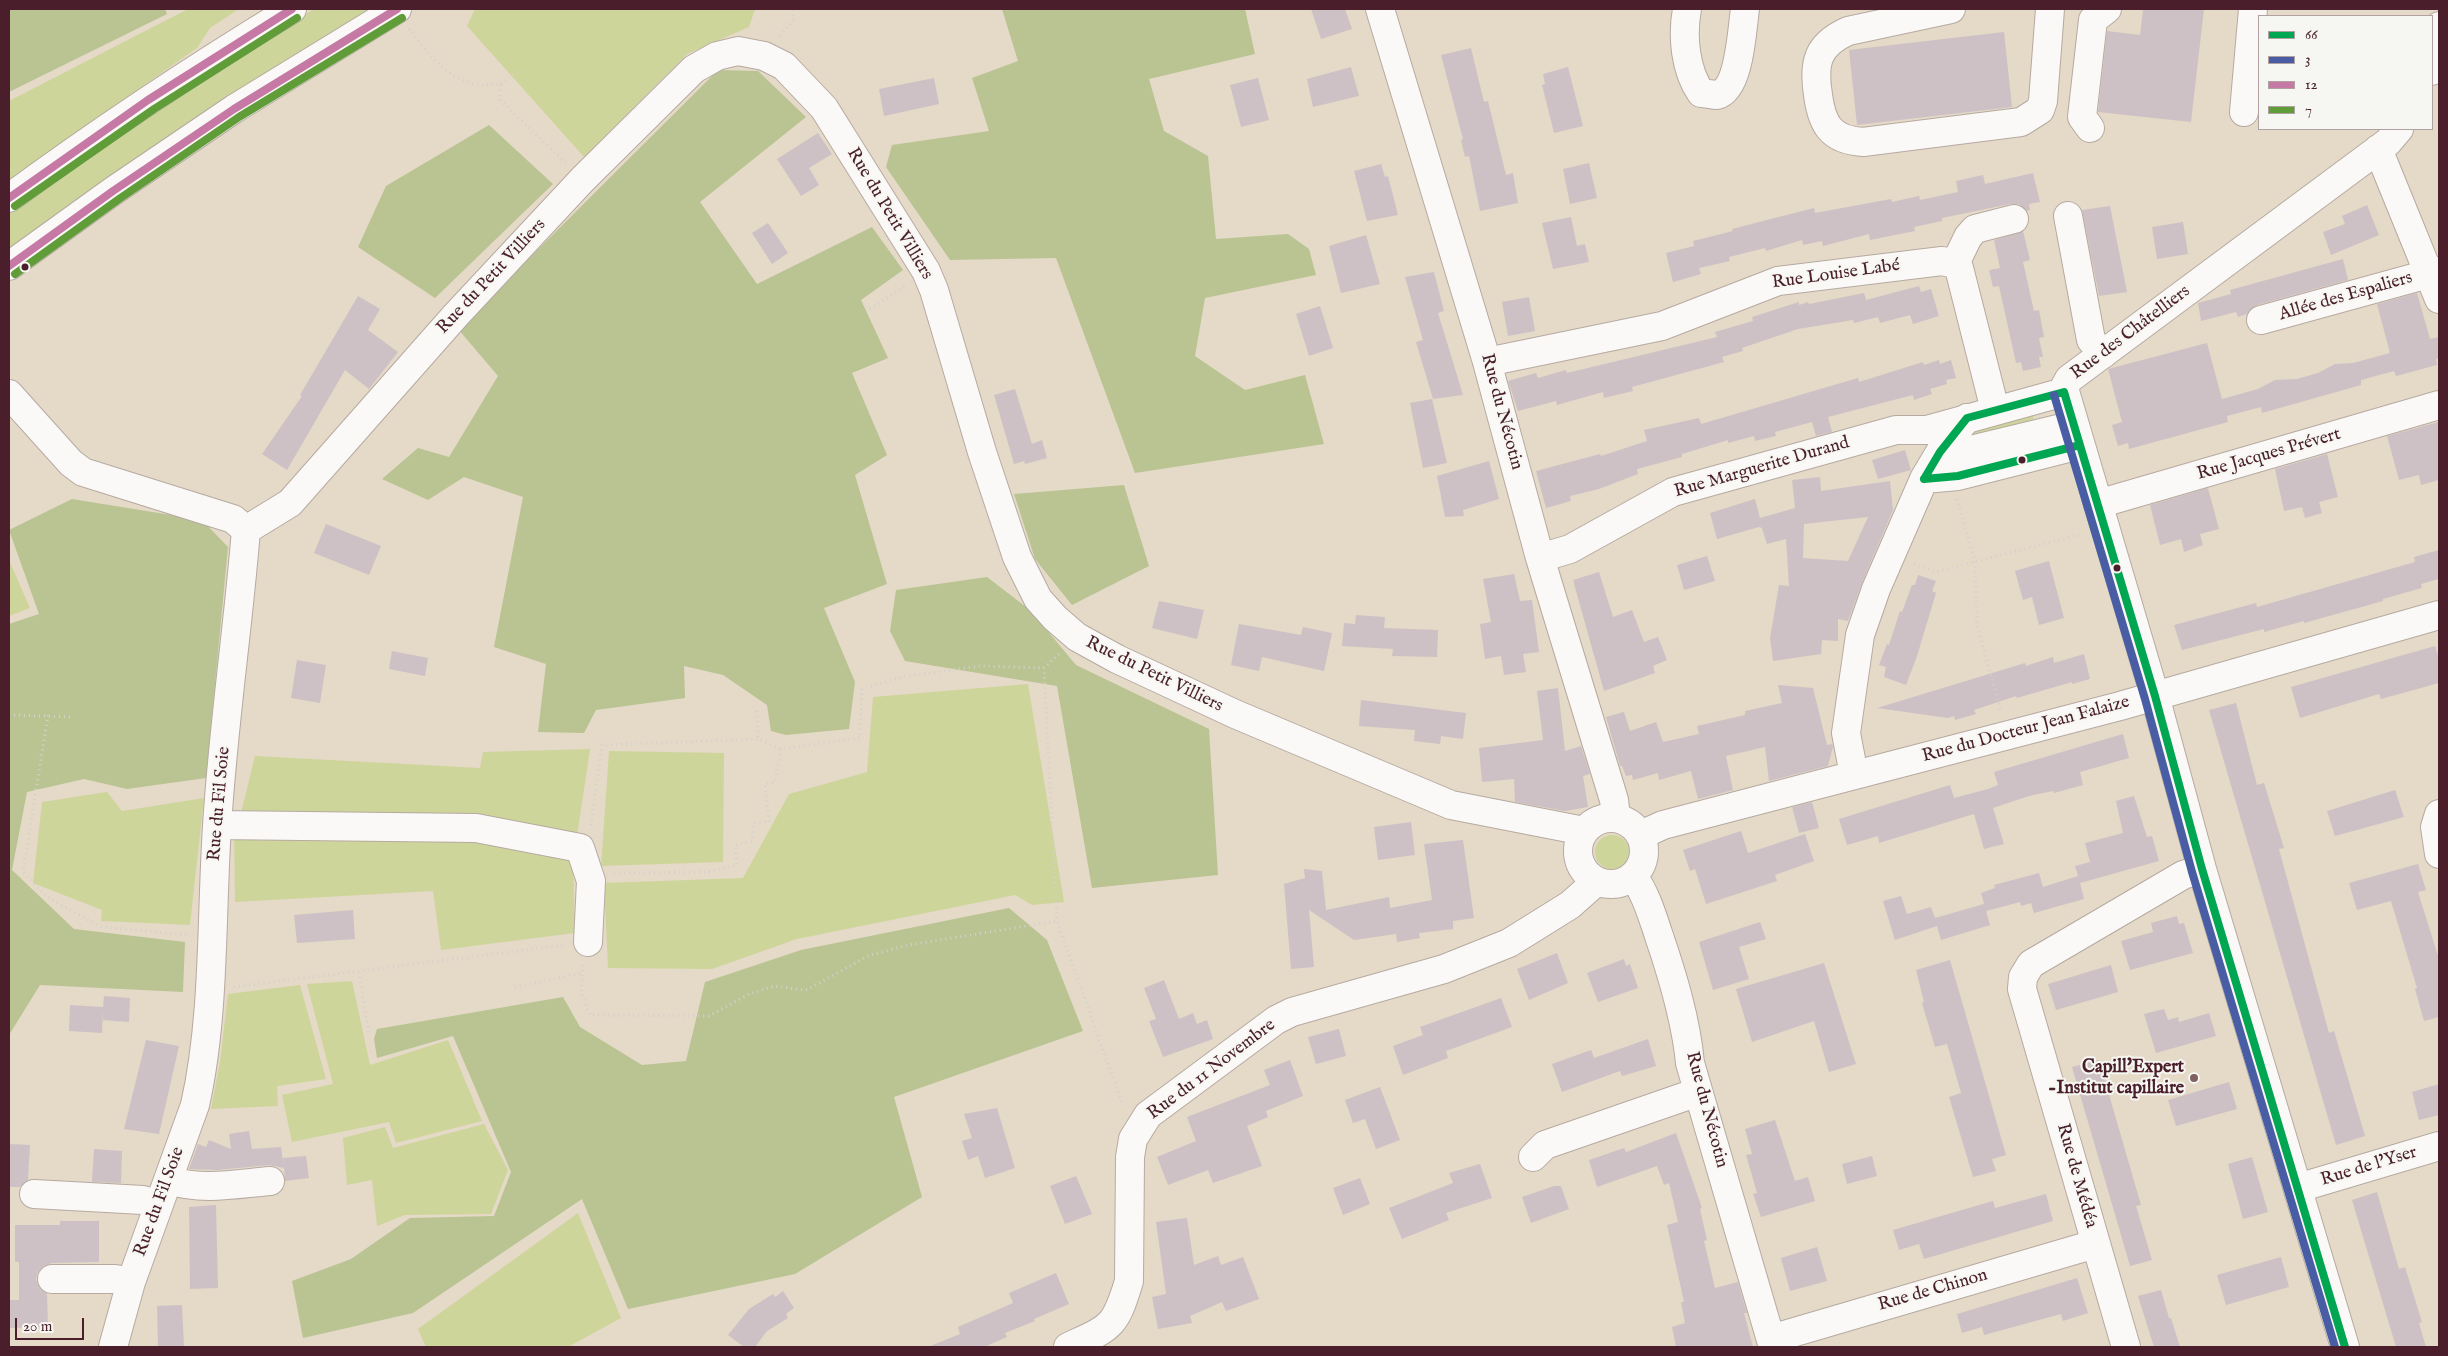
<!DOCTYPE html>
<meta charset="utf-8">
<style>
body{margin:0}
#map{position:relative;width:2448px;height:1356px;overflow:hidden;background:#e5d9c8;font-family:"IM FELL English",serif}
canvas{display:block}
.frame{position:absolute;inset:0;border:10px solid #4a1f2b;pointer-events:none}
.legend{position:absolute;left:2258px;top:15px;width:175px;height:115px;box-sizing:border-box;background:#f6f6f2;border:1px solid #b1a0a2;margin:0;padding:6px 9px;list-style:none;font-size:15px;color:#4a1f2b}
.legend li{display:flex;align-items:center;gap:10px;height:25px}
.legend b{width:25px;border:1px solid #b1a0a2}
.scale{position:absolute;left:15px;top:1318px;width:69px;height:22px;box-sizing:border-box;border:2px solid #4a1f2b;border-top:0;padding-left:6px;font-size:15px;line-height:18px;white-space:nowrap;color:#4a1f2b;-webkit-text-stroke:4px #f6f6f2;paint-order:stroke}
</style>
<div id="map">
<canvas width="2448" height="1356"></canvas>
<div class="frame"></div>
<ul class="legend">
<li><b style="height:6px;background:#00a651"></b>66</li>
<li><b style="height:6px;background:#495da4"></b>3</li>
<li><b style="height:6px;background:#c579a4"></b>12</li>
<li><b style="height:6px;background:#609d39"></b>7</li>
</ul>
<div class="scale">20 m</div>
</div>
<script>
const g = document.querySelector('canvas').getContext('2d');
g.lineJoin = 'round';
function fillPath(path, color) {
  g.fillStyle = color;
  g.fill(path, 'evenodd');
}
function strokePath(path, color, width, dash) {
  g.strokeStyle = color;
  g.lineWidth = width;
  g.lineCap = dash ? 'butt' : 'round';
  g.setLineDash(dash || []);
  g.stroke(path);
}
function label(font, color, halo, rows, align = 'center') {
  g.font = font + ' "IM FELL English",serif';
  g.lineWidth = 4;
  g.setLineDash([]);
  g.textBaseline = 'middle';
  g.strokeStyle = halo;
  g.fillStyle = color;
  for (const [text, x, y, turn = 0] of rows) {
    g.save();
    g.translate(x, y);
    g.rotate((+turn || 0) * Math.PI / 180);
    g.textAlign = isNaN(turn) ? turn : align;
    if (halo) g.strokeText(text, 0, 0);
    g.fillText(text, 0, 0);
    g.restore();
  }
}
const green = new Path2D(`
 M188,9h51l-29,19 -13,20 -188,132v-79z
 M314,9h61l-366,245v-40l211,-148z
 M475,9h280l-6,18 -62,27 -103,103 -117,-131z
 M2034,415l-4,13 -59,10 -1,-2 4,-4z
 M9,560l21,48 -21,8z
 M1028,684l36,218 -32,3 -17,-10 -218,44 -85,30 -104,-1 -4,-85 139,-5 46,-84 78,-22 6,-75z
 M590,749l-13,87 -336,-23 14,-57 225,12 3,-16z
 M609,751l115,2 -1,109 -122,4z
 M107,792l15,19 82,-13 -14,127 -89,-4 1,-11 -69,-27 9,-81z
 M234,832l196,5 128,15 15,8 2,73 -134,17 -8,-59 -198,11z
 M1595 852a17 17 0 1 1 34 0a17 17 0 1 1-34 0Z
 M352,981l18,84 78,-25 34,81 -86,22 -7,-21 -97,20 -10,-47 51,-11 -26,-100z
 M300,985l26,94 -49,7 1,20 -67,3 9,-47 8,-68z
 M484,1124l24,46 -17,44 -86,1 -28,11 -5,-46 -25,5 -4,-47 42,-11 8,21z
 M578,1213l43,105 -53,29h-142l-8,-18z`);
const forest = new Path2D(`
 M9,9h156l2,5 -158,78z
 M1002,9h243l10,45 -106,25 15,52 44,25 8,83 72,-5 21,15 7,26 -111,23 -10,58 50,34 60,-15 19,69 -189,29 -79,-215 -106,2 -64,-93 6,-22 97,-14 -17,-53 46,-17z
 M718,70l40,1 48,46 -106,85 57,82 115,-57 31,43 -42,30 27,58 -36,15 35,82 -32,20 32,109 -63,24 31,74 -6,47 -63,6 -15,-4 -4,-26 -44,-30 -39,-9 1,32 -89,12 -12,23 -46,-1 8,-68 -52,-17 29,-150 -59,-20 -36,23 -46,-21 36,-31 31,9 49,-81 -40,-47z
 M489,125l64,59 -118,114 -77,-51 28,-61z
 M1124,485l25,81 -77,39 -37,-46 -21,-65z
 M72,499l130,21 26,27 -22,231 -79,11 -43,-10 -57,13 -15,78 62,59 111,13 -2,50 -143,-7 -31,50v-411l30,-10 -30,-84z
 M987,577l43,33 46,55 133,64 9,146 -126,13 -35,-202 -152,-25 -15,-30 6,-41z
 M1009,908l38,32 36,91 -189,66 28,100 -127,77 -167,35 -46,-110 -169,114 -110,25 -11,-57 59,-22 59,-41 84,-2 17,-44 -58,-136 -76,22 -3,-19 3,-10 186,-32 17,30 62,38 44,-4 19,-79 96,-32z`);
const building = new Path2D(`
 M1311,9h34l7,20 -31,10z
 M2143,9h61l-13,113 -93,-10 9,-81 33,4z
 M2004,32l8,75 -155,18 -8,-75z
 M1471,48l13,54 4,-1 18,74 7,-2 5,30 -38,8 -11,-55 -4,1 -4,-17 2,-1 -22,-84z
 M1351,67l8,29 -46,11 -6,-28z
 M1568,67l15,59 -29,7 -12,-48 3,-1 -2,-10z
 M934,78l5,26 -55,12 -5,-27z
 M1258,78l11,42 -28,7 -11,-42z
 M818,133l14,21 -23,14 10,17 -18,11 -24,-37z
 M1589,163l8,35 -27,6 -7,-35z
 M1381,164l4,13 3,-1 10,39 -31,6 -13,-50z
 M2033,173l7,29 -11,2 1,6 -3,1 -8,-7h-9l-68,14v3l-28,6 1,4 -45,9 -1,-6 -46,12 -1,-5 -19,4 -1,-5 -36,11 -1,-3 -36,9 1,4 -31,7 2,6 -28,8 -7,-29 28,-7 -1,-5 40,-10 -1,-2 82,-21 1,5 76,-14 1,3 27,-6 1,4 38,-8 -2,-11 27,-6 2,9z
 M2367,205l12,30 -48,20 -8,-23 22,-8 -3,-8z
 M2110,206l17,86 -28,4 -17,-86z
 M1571,217l6,29 8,-2 4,18 -36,7 -11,-46z
 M2183,222l5,32 -31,5 -5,-32z
 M768,223l20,30 -16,11 -20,-31z
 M2023,231l7,29 -7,2 11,49 5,-1 5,27 -5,1 4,19h-4l2,10 -18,4 -2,-9 -5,1 -17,-77 -6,1 -4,-17 11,-2 -6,-28z
 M1366,235l14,49 -39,9 -12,-47z
 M2343,259l5,21 -91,25 -10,9 -9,3 -2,-5 -35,9 -3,-18 33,-9 -1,-4z
 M1434,272l10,39 -6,2 25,82 -30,4 -17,-57 7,-2 -18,-63z
 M1919,286l2,6 10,-3 8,27 -26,8 -3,-9 -30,8 -2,-6 -24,6 -1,-3 -55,9 -56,19 1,3 -21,6 2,5 -92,25 1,4 -29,7 -1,-6 -46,13 -1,-4 -38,10 -10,-30 28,-8 2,5 28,-8 1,3 150,-36 -2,-5 38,-11 -1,-4 47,-15v3l9,-3 1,2 55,-11 2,7z
 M2417,293l13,46 9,-2v21l-3,1 1,6 -41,11 -2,-5 -33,9v5l-99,28 -1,-6 -34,9 1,6 -99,27 -1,-6 -10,3 -6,-21 10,-3 -14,-53 99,-26 15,56 36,-10 17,-9 22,-1 21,-6 17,-9 18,-1 37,-10 -13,-49z
 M358,296l22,13 -12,21 30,22 -29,37 -24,-19 -58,100 -25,-16 40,-58 -2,-1z
 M1529,297l6,34 -27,5 -6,-34z
 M1320,306l13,42 -24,8 -13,-42z
 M1939,360l1,4 11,-4 5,18 -10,2 1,4 -17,5 2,5 -18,6 -1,-5 -85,22 4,15 -16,4 -4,-14 -37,10 1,4 -21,5 -1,-5 -26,7v-3l-46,14v3l-45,12 1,5 -39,15 -29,7 1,5 -25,7 -10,-37 64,-17 1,2 46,-15 -3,-11 55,-12 2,6 157,-46 1,4 64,-20 1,3z
 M1015,389l17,55 10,-4 5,18 -22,6 -1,-3 -10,3 -20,-69z
 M1432,399l15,64 -24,5 -13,-65z
 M2439,422v58l-18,5 -2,-10 -20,5 -12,-44z
 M1905,450l6,20 -33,9 -6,-19z
 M2327,454l11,43 -19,5 3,11 -17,5 -3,-11 -18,4 -9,-42z
 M1489,461l10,38 -36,11 1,6 -19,1 -8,-41z
 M1820,477l1,14 69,-10 3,29 -31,73 -14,38 -10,-2v22l-16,-1 -1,14 -48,7 -3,-23 9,-53 10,1 -3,-47 -19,5 -5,-16 -3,-1 -42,12 -7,-26 45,-14 5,19 35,-10 -3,-28zM1868,517l-20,44 -45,-3 1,-34z
 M2208,488l11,41 -19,5 3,11 -19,7 -3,-13 -21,6 -10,-40z
 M326,524l55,22 -12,29 -55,-22z
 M2439,550v29l-18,5 1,4 -39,11v2l-79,22v-2l-40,11v-3l-82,21 -8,-25 82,-22 1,4 158,-45 -1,-5z
 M1707,556l8,25 -31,9 -7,-25z
 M2049,561l15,57 -25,7 -7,-28 -9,3 -8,-29z
 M1599,572l14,45 19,-7 12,32 14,-5 9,23 -14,6 2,7 -51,18 -31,-111z
 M1514,574l6,27 12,-1 7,52 -16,2 3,18 -22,3 -3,-19 -16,3 -5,-35 11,-2 -8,-43z
 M1918,575l18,6 -4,10 4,2 -19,63 -11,29 -22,-8 2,-10 -7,-2 8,-21 2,1 11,-34 2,1 10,-27h3z
 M1159,601l45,9 -7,29 -45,-11z
 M1356,615l29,2 -1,11 54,2 -1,27 -45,-1 1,-7 -51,-3 2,-23 11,1z
 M1239,624l62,11 2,-8 29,6 -8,38 -62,-14 -3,14 -28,-6z
 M2435,646l4,13v24l-58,16 -2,-5 -79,24 -9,-31z
 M392,651l36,7 -3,18 -36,-7z
 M2084,654l6,25 -18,5v-2l-55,16 -1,-2 -42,14 2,4 -21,6 -1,-4 -6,2 -71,-10 148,-45 1,3 27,-9 1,6z
 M297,660l29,5 -6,38 -29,-5z
 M1778,685l35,3 14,57 5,-1 1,3 -5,19 -59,15 -4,-34 -39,9 7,34 -35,9 -7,-28 -32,9 -1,-7 -25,7 -1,-5 -6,1 -4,-10h-2l-14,-49 18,-5 6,19 26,-9 7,20 36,-8 -2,-8 48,-11v-4l37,-8z
 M1558,688l7,63 16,-5 9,28 -7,2 5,31 -23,4 -50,-9 -1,-23 -32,3 -3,-34 64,-8 -6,-49z
 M1361,700l105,13 -3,26 -22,-3 -1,8 -26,-3 1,-11 -56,-4z
 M2236,703l21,82 7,-2 20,65 -5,1 50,184 5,-2 31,105 -29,9 -127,-435z
 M2123,734l6,24 -49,14 3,13 -29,8 -1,-2 -24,5 -36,12 11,36 -20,5 -10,-35 -95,29 -1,-7 -31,9 -8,-26 111,-34 4,13 34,-9 10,-4 -4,-13z
 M2395,790l9,27 -69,19 -8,-25z
 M2134,796l13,41 5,-1 7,25 -79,22 4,16 -50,14 -3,-10 -10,3 -1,-4 -34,9 4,14 -49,15 -4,-14 -42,14 -12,-39 18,-5 6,18 24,-7 4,11 49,-14 -3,-11 14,-5 -1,-3 45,-12 4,14 35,-11 -3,-10 15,-4 -5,-19 38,-10 -7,-32z
 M1812,802l7,26 -20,5 -7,-26z
 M1411,822l4,33 -37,5 -4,-33z
 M1741,831l7,22 57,-19 9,27 -39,14 2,6 -71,23 -11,-35 -5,2 -7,-21z
 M1463,840l11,78 -21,3v8l-34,4 1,5 -23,4 -1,-8 -42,6 -45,-30 5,57 -23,2 -7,-85 21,-6 -1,-9 18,2 4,39 63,-13 1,11 42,-8 -8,-56z
 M2418,864l8,26 -8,2 21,67v58l-15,4 -9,-32 2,-1 -26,-87 -34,9 -8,-27z
 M353,910l2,29 -58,4 -3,-28z
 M2177,916l2,8 5,-1 9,30 -63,17 -9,-29 32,-9 -2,-9z
 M1760,922l6,17 -27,8 10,32 -36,11 -14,-48z
 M1557,953l11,30 -39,17 -12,-31z
 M1624,959l2,7 4,-2 8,24 -40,14 -11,-29z
 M1950,960l56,195 -14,4 4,12 -23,6 -24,-80 12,-4 -7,-25 -7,-24 -12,3 -13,-44 2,-1 -8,-32z
 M1824,963l32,101 -27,8 -15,-51 -62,21 -16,-53z
 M2111,965l7,27 -62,18 -8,-26z
 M1164,980l15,39 14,-6 4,11 10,-4 6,19 -50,18 -14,-36 7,-2 -12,-31z
 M104,996l26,2 -1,24 -27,-2z
 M1501,998l11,29 -66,24 2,7 -45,17 -10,-29 30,-11 -3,-8z
 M70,1005l33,2 -1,26 -33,-2z
 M2164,1009l4,11 10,-3 1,5 30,-9 7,23 -60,17 -12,-39z
 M1339,1029l7,27 -30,8 -8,-27z
 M1648,1039l8,27 -34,10 -2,-5 -58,21 -10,-28 39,-14 3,8z
 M146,1040l33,6 -20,88 -35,-5z
 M1290,1060l13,36 -37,15 2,6 -21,9 15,40 -49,17 -5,-13 -40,15 -11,-28 39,-16 -9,-24 83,-32 -6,-15z
 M2099,1060l42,145 -5,1 16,54 -22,6 -58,-199z
 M2229,1082l8,27 -61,17 -8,-26z
 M2439,1084v31l-20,5 -7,-28z
 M1380,1087l20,53 -24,9 -11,-30 -12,4 -8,-23z
 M997,1108l18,60 -30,10 -7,-22 -10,4 -6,-19 10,-3 -8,-24z
 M1775,1120l20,61 13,-4 7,24 -54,16 -8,-23 4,-1 -11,-38 6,-1 -7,-25z
 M249,1131l3,18 29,-2 3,21 -1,-10 23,-2 3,22 -24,3 -1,-13 -15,-3 -51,5 -29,-1 9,-25 8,3 3,-7 22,9 -2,-15z
 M1676,1133l26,75 -2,1 7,31 -3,1 11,47 23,-6 9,31h-3l9,34h-77l-4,-20 13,-4 -4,-21h3l-17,-77 11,-3 -9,-39 -5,2 -7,-19 -60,21 -8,-27 35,-12 2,4z
 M9,1144l21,1 -2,35 -8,7h-11z
 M94,1149l28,2 -1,32 -29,-1z
 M1872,1156l5,20 -30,8 -5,-20z
 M2252,1157l16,55 -25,7 -15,-55z
 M1480,1164l12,34 -46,15 3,7 -47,19 -13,-31 64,-25 -4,-10z
 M1076,1176l16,38 -27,10 -15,-38z
 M1360,1178l10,26 -27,11 -10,-27z
 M1554,1186h7l8,23 -38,14 -9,-26z
 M2377,1192l22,77 6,-2 17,55 -3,1 7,24h-30l-44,-147z
 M2046,1194l7,27 -129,38 -5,-15 -20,6 -6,-20 100,-29 2,7z
 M216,1205l2,83 -28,1 -1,-82z
 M1187,1218l7,47 24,-9 3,9 22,-8 16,42 -33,12 -4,-9 -32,14 2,7 -34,6 -6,-32 14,-3 -10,-72z
 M60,1221h39v41l-47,1 -8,3 -6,6 -2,7 3,8 8,6 1,34 -39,1v-28h10v-38h-4v-37h45z
 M1817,1247l10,34 -37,10 -9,-33z
 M2281,1257l8,30 -63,18 -9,-30z
 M1056,1273l13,31 -35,15 1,2 -30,12 2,4 -23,10h-56l32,-13 -2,-7 55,-24 -4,-10z
 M2077,1278l11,35 -25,8 -2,-7 -77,21 -2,-8 -20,6 -5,-19z
 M2161,1290l8,28h2l9,29h-26l-16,-51z
 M783,1291l11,17 -8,6 2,4 -21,13 -12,16h-11l-16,-12 21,-26 24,-15 2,3z
 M182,1305l2,42h-26l-1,-41z`);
const path = new Path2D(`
 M409,29c18,22 38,51 69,56 7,1 15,-2 23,-1l-1,16 66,63
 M780,36l13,-16v-11
 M501,84l17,-13
 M870,309l35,-23
 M1957,499l18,62 2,65 24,86
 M1914,564l21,8 147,-38
 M1059,654l-15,14 13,253 66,185
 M757,711l1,28
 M9,715l65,2
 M48,715l-25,157 24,25 54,30 87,8
 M591,825l11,-80 156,-6 23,10 79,-11 2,-49 39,-12 80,-11 63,2
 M614,873l95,-1 28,-7 -2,-20 17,-4 2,-18 15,-1 -4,-38 10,-2 6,-33
 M583,965l-2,27 9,23 119,1 40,-22 25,-8 32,4 64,-35 39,-10 148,-24
 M359,972l10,64
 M234,987l331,-42
 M515,987l67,-14`);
const minor = new Path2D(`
 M1380,9l107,353 53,196 74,242 2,18
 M1687,9c-5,27 -2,61 14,84 4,0 12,2 16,2 23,-6 25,-67 28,-86
 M1951,9l-103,22c-31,14 -35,32 -30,64 4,30 13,45 45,47l158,-20 19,-12 3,-9 7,-92
 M2432,71l7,-45
 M2244,112l9,-103
 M2090,128l-8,-11 11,-97 14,-11
 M2378,149l61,150
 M2068,216l23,124 12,14
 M1955,264l13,-27 7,-8 39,-10
 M2261,320l178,-49
 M1487,362l175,-36 116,-45 164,-20 13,3 4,4 36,142
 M9,394l62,69 12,9 150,47 13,11c-8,99 -23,197 -29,296 -6,92 -2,190 -22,279l-64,177 -18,65
 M1940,452l26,-1 108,-26
 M1924,479l34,-3 122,-31
 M2098,504l341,-99
 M246,530l44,-27 166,-188 127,-136 111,-110 23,-13 21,-5 26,5 20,10 40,42 102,163 8,19 48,162 35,105 21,42 17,19 22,19 40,22 118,55 216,91 133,26
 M1540,558l30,-9 103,-57 223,-62h31l137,-38
 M1854,775l-8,-42 14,-98 16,-46 48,-110 16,-27 27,-34
 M2439,814l-4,13 4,27
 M1578 851a33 33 0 1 1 66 0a33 33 0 1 1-66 0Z
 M217,825l259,3 104,20 11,33 -3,61
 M1641,835l22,-10 457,-119 319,-91
 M1633,876c13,18 19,39 26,60 14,41 27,84 31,127l83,284
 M1533,1157l12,-12 153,-53
 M168,1180c34,11 68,4 102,1
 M2298,1188l141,-42
 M34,1194l109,6 16,4
 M52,1279h63l16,3
 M1771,1339l324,-95
 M1068,1347c43,-20 47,-19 61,-66l1,-124 3,-18 15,-24 128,-95 16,-8 152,-43 65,-26 61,-38 27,-24
 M2126,1347l-104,-358 1,-12 8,-13 152,-89 19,-6
 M2345,1347l-143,-478 -47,-173 -91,-308 5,-9 319,-237 11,-13`);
const major = new Path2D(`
 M9,198c91,-67 186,-130 283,-189
 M9,266l104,-75 121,-82 163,-100`);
const bus1 = new Path2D(`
 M1924,479l16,-27 27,-34 97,-26 91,304 47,173 143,478
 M1924,479l34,-3 122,-31`);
const bus2 = new Path2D(`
 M2054,395l91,304 47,173 143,475`);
const bus3 = new Path2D(`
 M9,198l139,-98 144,-91
 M9,266l104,-75 121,-82 163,-100`);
const bus4 = new Path2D(`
 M15,206l139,-97 143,-91
 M15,274l104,-75 120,-82 163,-99`);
const markers = [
 [25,267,4.5,"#4a1f2b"],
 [2022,460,4.5,"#4a1f2b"],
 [2117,568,4.5,"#4a1f2b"],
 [2194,1078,5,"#806062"]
];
const streetNames = [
 ["Rue du Petit Villiers",889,214,59],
 ["Rue Louise Labé",1836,275,-8],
 ["Rue du Petit Villiers",492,277,-47],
 ["Allée des Espaliers",2346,297,-16],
 ["Rue des Châtelliers",2131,333,-37],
 ["Rue du Nécotin",1501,412,75],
 ["Rue Jacques Prévert",2269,455,-16],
 ["Rue Marguerite Durand",1762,468,-16],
 ["Rue du Petit Villiers",1154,675,26],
 ["Rue du Docteur Jean Falaize",2026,730,-15],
 ["Rue du Fil Soie",220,804,-85],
 ["Rue du 11 Novembre",1212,1070,-37],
 ["Rue du Nécotin",1706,1110,75],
 ["Rue de l'Yser",2369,1167,-17],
 ["Rue de Médéa",2076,1176,74],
 ["Rue du Fil Soie",160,1202,-70],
 ["Rue de Chinon",1933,1291,-16]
];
const poiNames = [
 ["Capill'Expert",2184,1068],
 ["-Institut capillaire",2184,1089]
];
fillPath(green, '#ced59a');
fillPath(forest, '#b9c492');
fillPath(building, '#cec1c5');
strokePath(minor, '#b6aaa1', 30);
strokePath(major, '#b6aaa1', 30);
strokePath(path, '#d5d0cc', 3, [1, 4]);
strokePath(minor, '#fbf9f7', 28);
strokePath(major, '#fbf9f7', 28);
strokePath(bus1, '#00a651', 8);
strokePath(bus2, '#495da4', 8);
strokePath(bus3, '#c579a4', 8);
strokePath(bus4, '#609d39', 8);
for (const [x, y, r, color] of markers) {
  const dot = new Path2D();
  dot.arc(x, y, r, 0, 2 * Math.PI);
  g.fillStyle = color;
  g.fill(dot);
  strokePath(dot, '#f6f6f2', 2);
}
label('18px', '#4a1f2b', '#f6f6f2', streetNames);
label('bold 18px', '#4a1f2b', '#f6f6f2', poiNames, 'right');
</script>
